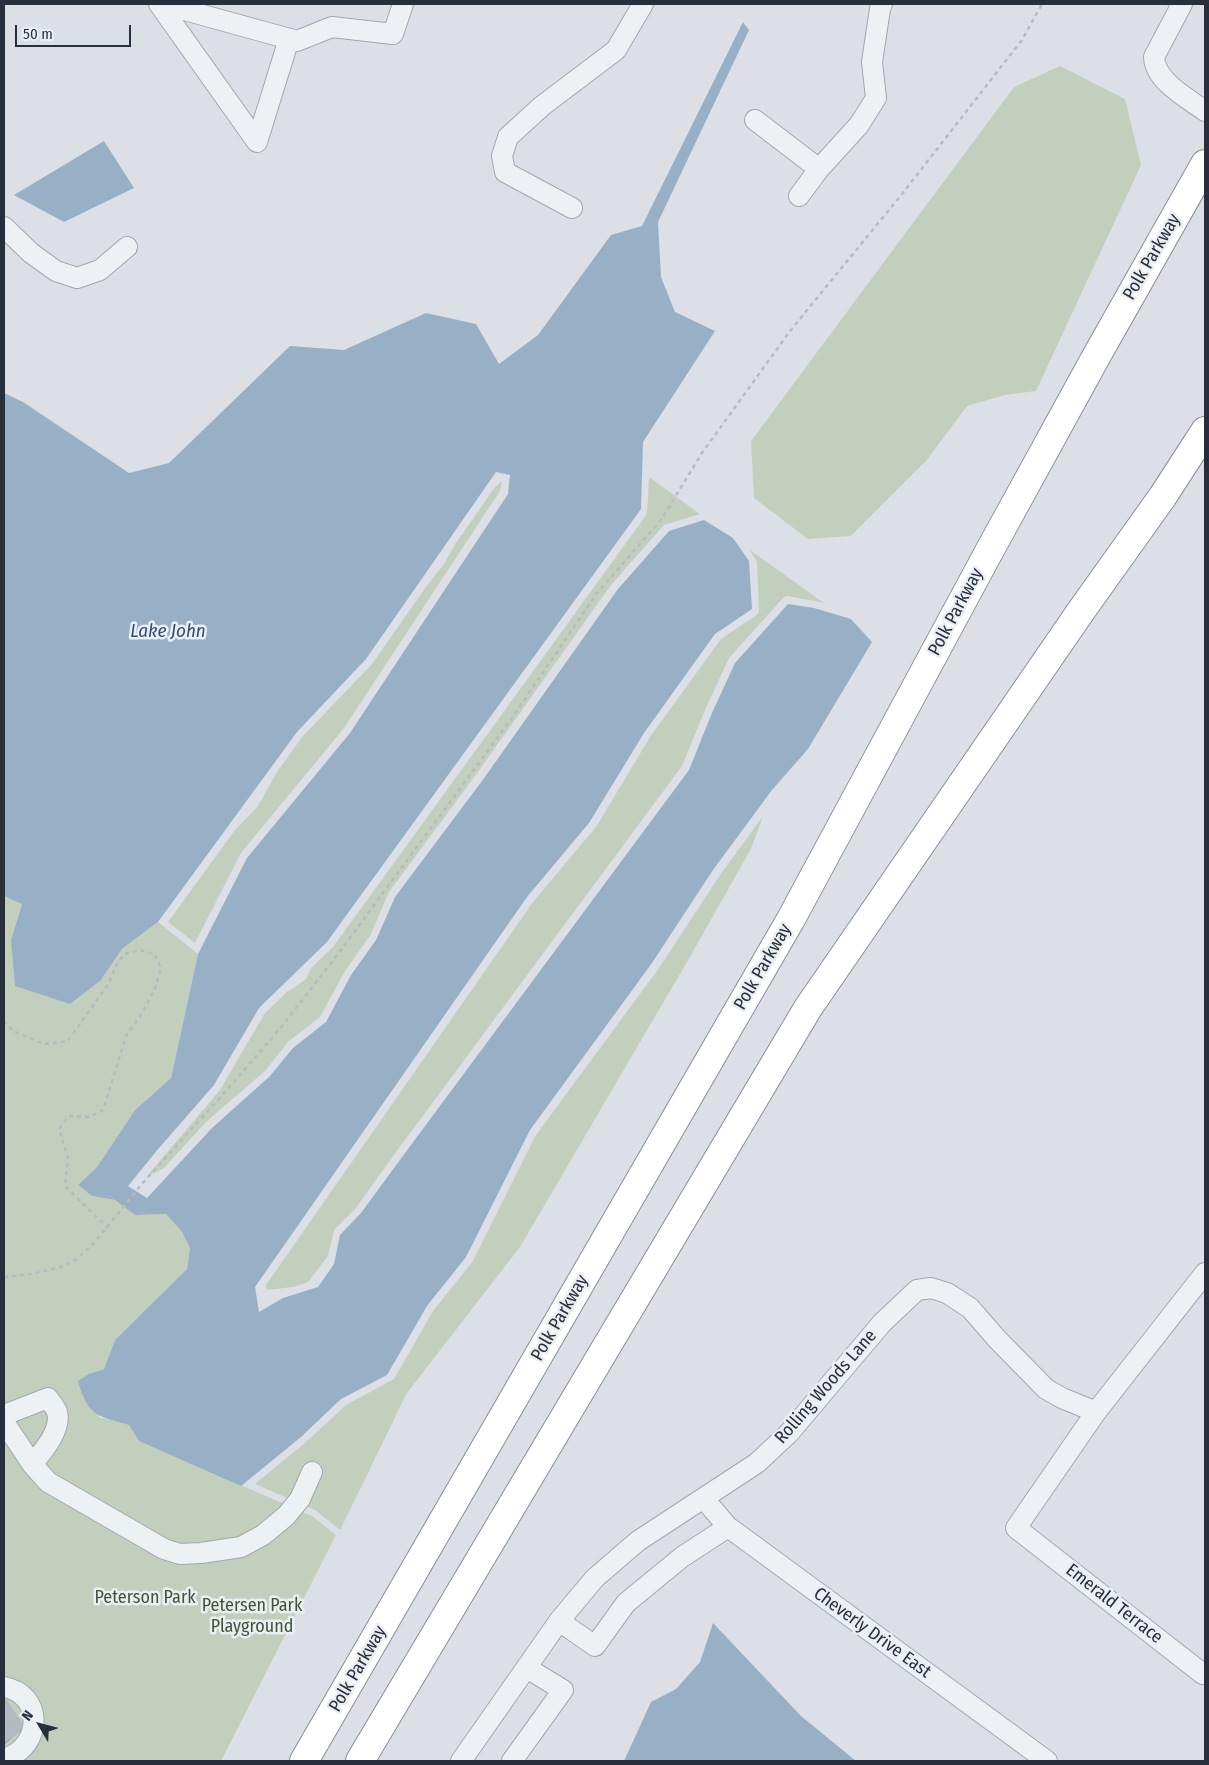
<!DOCTYPE html>
<style>
body{margin:0}
#map{position:relative;width:1209px;height:1765px;overflow:hidden;background:#dce0e6;font-family:"Fira Sans Condensed",sans-serif}
canvas{display:block}
.frame{position:absolute;inset:0;border:5px solid #262f3b;pointer-events:none}
.north{position:absolute;left:15px;top:1700px;width:50px;height:50px;-webkit-text-stroke:4px #ebeff4;paint-order:stroke;rotate:307deg;font-size:14px;font-weight:700;line-height:20px;text-align:center;color:#262f3b}
.north::after{content:'';display:block;margin:auto;width:18px;height:22px;background:#262f3b;clip-path:polygon(50% 0,100% 100%,50% 72%,0 100%)}
.scale{position:absolute;left:15px;top:25px;width:116px;height:22px;box-sizing:border-box;border:2px solid #262f3b;border-top:0;padding-left:6px;font-size:15px;line-height:18px;white-space:nowrap;color:#262f3b;-webkit-text-stroke:4px #ebeff4;paint-order:stroke}
</style>
<div id="map">
<canvas width="1209" height="1765"></canvas>
<div class="frame"></div>
<div class="north">N</div>
<div class="scale">50 m</div>
</div>
<script>
const g = document.querySelector('canvas').getContext('2d');
g.lineJoin = 'round';
function fillPath(path, color) {
  g.fillStyle = color;
  g.fill(path, 'evenodd');
}
function strokePath(path, color, width, dash) {
  g.strokeStyle = color;
  g.lineWidth = width;
  g.lineCap = dash ? 'butt' : 'round';
  g.setLineDash(dash || []);
  g.stroke(path);
}
function label(font, color, halo, rows, align = 'center') {
  g.font = font + ' "Fira Sans Condensed",sans-serif';
  g.lineWidth = 5;
  g.setLineDash([]);
  g.textBaseline = 'middle';
  g.strokeStyle = halo;
  g.fillStyle = color;
  for (const [text, x, y, turn = 0] of rows) {
    g.save();
    g.translate(x, y);
    g.rotate((+turn || 0) * Math.PI / 180);
    g.textAlign = isNaN(turn) ? turn : align;
    if (halo) g.strokeText(text, 0, 0);
    g.fillText(text, 0, 0);
    g.restore();
  }
}
const green = new Path2D(`
 M1060,66l65,33 16,66 -105,226 -31,4 -38,11 -41,55 -75,75 -43,3 -54,-41 -3,-57 263,-354z
 M649,477l51,37 -36,11 -53,60 -136,191 -86,116 -19,44 -25,35 -25,46 -32,25 -23,29 -59,51 -43,47 -16,7 73,-86 45,-77 21,-20 20,-14 6,-12 21,-20 314,-433z
 M502,481l-2,10 -156,237 -103,125 -46,90 -27,-21 67,-92 23,-24 19,-34 25,-35 70,-73 54,-77 18,-23 12,-21 39,-56z
 M750,550l74,53 -36,-7 -4,1 -55,61 -24,52 -23,56 -280,378 -47,65 -21,21 -6,26 -20,26 -15,5 -26,3 -1,-5 267,-383 63,-75 54,-90 71,-98 37,-25 1,-4 -2,-48z
 M763,816l-12,33 -64,113 -167,285 -113,146 -67,137 -25,-20 -60,-26 51,-42 40,-37 48,-26 39,-68 40,-50 63,-126 123,-167 61,-93z
 M4,896l18,7 -11,37 90,40 21,-31 36,-27 40,32 -27,124 -36,32 -38,57 -19,18 14,11 23,4 20,15 31,-1 16,18 8,16 -3,21 -72,71 -11,29 -15,5 10,43 30,8 10,16 173,75 24,19 -115,226h-217z`);
const water = new Path2D(`
 M743,22l6,8 -91,192 3,55 14,35 40,19 -72,111 -2,67 -314,433 -68,66 -45,77 -55,63 -31,38 19,12 65,-70 58,-52 23,-28 33,-26 25,-47 25,-35 19,-43 87,-116 136,-192 51,-58 35,-11 29,18 16,23 3,48 -37,25 -71,99 -55,90 -62,74 -272,390 4,25 24,-14 35,-11 16,-23 6,-29 21,-22 47,-64 281,-379 23,-57 23,-50 53,-59 26,4 37,11 21,23 -64,107 -36,41 -59,80 -61,93 -122,167 -64,127 -39,49 -40,69 -46,24 -40,38 -60,49 -102,-45 -10,-16c-32,-9 -41,-9 -51,-44l11,-7 15,-5 11,-29 72,-71 3,-21 -8,-16 -16,-18 -31,1 -20,-15 -23,-4 -14,-11 19,-18 38,-57 36,-32 27,-124 49,-96 103,-125 158,-239 2,-19 -14,-3 -130,187 -69,73 -139,190 -36,27 -21,31 -31,24 -55,-18 -4,-46 11,-36 -18,-8v-503l19,9 106,71 40,-10 121,-117 54,4 82,-37 50,11 23,40 39,-29 73,-100 31,-9z
 M104,141l30,47 -70,34 -50,-27z
 M713,1623l88,93 55,45h-232l27,-59 25,-13 24,-27z`);
const shadow = new Path2D(`
 M4,1698l20,29 -20,18z`);
const building = new Path2D(`
 M4,1696l22,32 -22,15z`);
const path = new Path2D(`
 M4,1021l9,10 31,13 24,-3 41,-58 7,-17 8,-12 15,-4 15,4 7,14 -6,21 -14,26 -15,21 -23,74 -14,7 -20,-1 -10,13 9,29 -3,28 43,42
 M4,1277l28,-3 29,-7 16,-8 17,-16 47,-58 93,-103 48,-56 56,-72 174,-236 85,-125 64,-73 41,-67 88,-122 112,-137 120,-154 20,-36`);
const minor = new Path2D(`
 M159,4l98,138 32,-103
 M163,4l134,37 35,-14 61,7 10,-30
 M1182,4l-28,53c1,24 33,41 51,54
 M755,120l64,49
 M799,196l20,-27 40,-44 17,-27 -4,-36 8,-53 2,-5
 M572,208l-67,-36 -3,-16 6,-19 34,-31 74,-56 27,-46
 M4,227l27,26 25,18 21,7 23,-8 27,-23
 M4,1415l44,-17c3,4 7,9 9,14 5,17 -14,40 -25,52
 M4,1422l28,42 16,18 116,67 16,5 21,-1 40,-6 22,-12 23,-19 14,-17 12,-27
 M704,1499l24,28 7,5 312,229
 M559,1621l36,25 31,-43 56,-46 46,-30
 M1203,1674l-187,-146 80,-116 109,-139
 M4,1687c40,7 39,60 0,72
 M461,1761l98,-140 36,-43 43,-37 119,-78 32,-30 93,-110 35,-33 14,-2 16,5 23,15 27,31 49,50 16,9 34,14
 M512,1761l51,-71 -36,-22`);
const highway = new Path2D(`
 M304,1761l487,-842 200,-371 106,-193 108,-191
 M360,1761l448,-753 273,-397 82,-115 42,-65`);
const streetNames = [
 ["Polk Parkway",1152,257,-60],
 ["Polk Parkway",956,612,-62],
 ["Polk Parkway",763,967,-60],
 ["Polk Parkway",560,1318,-60],
 ["Rolling Woods Lane",826,1387,-49],
 ["Emerald Terrace",1114,1604,38],
 ["Cheverly Drive East",872,1633,36],
 ["Polk Parkway",358,1669,-60]
];
const parkNames = [
 ["Peterson Park",145,1598],
 ["Petersen Park",252,1606],
 ["Playground",252,1627]
];
const waterNames = [
 ["Lake John",168,632]
];
fillPath(green, '#c3cfbd');
fillPath(water, '#97b0c6');
fillPath(shadow, '#0003');
fillPath(building, '#b3bac2');
strokePath(minor, '#a2a7af', 22);
strokePath(highway, '#848f9c', 30);
strokePath(path, '#b6bbc0', 2.5, [4, 4]);
strokePath(minor, '#eef1f4', 20);
strokePath(highway, '#fff', 28);
label('18px', '#262f3b', '#ebeff4', streetNames);
label('18px', '#3d5734', '#ebeff4', parkNames);
label('italic 19px', '#32506e', '#ebeff4', waterNames);
</script>
